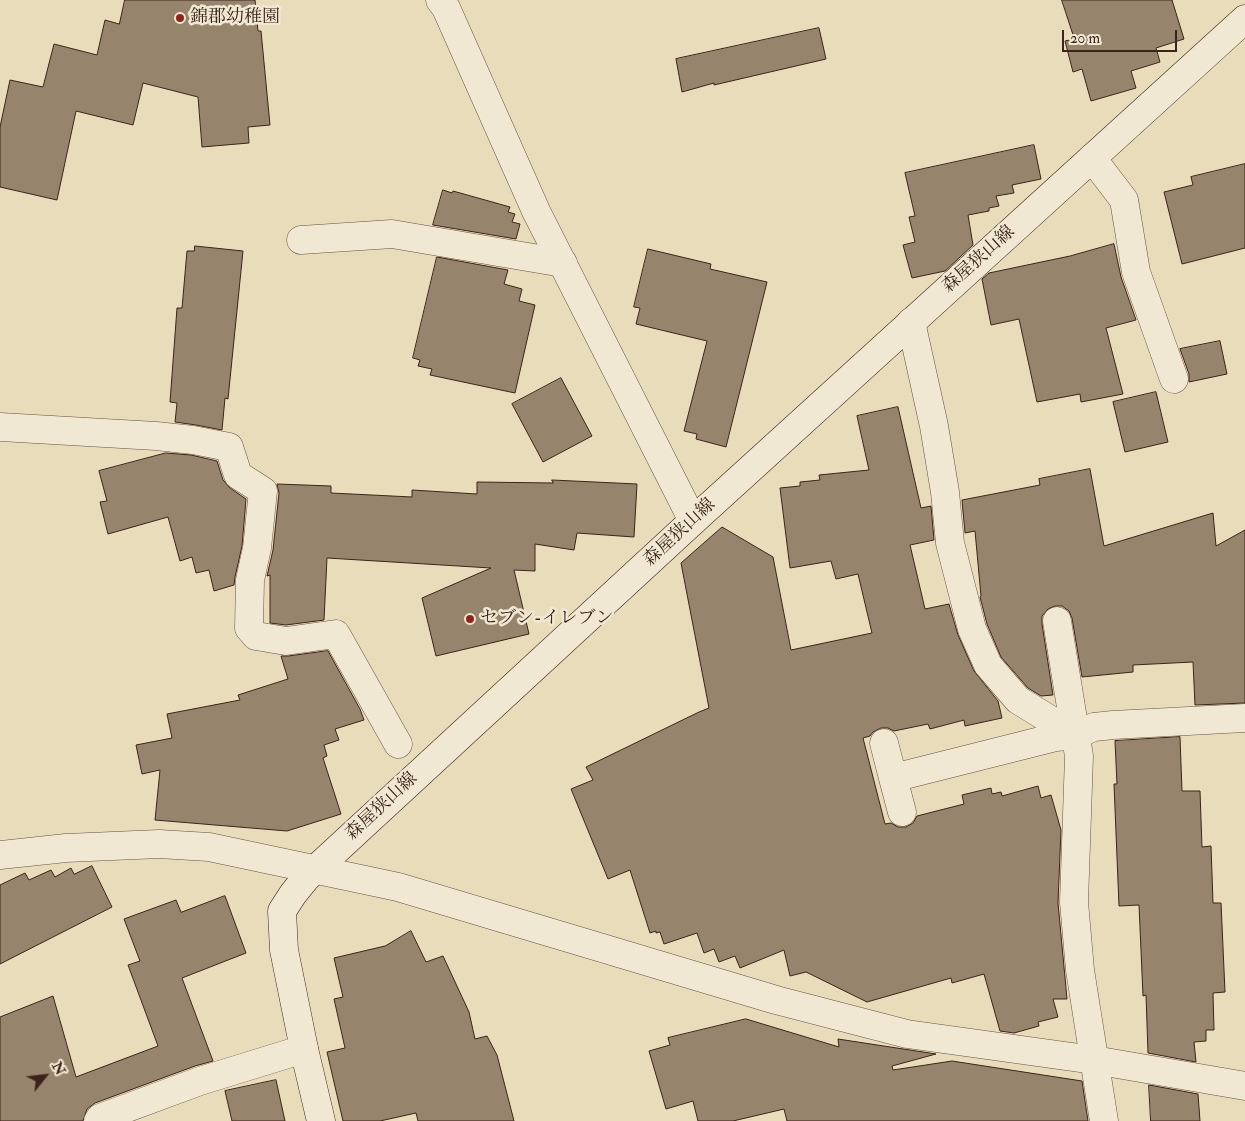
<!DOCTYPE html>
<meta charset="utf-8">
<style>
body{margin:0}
#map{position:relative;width:1245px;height:1121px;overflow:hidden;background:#e9dcbb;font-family:"IM FELL Double Pica",serif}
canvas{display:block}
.north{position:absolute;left:20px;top:1051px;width:50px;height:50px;-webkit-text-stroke:4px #f1e8d3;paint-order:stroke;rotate:61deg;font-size:14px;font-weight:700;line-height:20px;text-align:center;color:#3c2419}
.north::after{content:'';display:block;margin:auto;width:18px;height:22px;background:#3c2419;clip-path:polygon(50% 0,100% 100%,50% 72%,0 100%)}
.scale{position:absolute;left:1062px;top:30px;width:115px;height:22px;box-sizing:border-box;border:2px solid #3c2419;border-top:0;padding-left:6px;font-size:15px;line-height:18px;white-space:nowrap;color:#3c2419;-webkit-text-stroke:4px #f1e8d3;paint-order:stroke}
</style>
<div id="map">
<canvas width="1245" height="1121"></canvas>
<div class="north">N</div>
<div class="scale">20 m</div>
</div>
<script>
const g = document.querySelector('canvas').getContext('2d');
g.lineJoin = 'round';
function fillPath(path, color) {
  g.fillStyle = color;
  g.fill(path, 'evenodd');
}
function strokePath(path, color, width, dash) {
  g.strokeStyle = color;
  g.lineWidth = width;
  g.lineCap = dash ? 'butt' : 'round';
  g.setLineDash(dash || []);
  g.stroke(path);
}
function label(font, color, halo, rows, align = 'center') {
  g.font = font + ' "IM FELL Double Pica","Noto Serif JP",serif';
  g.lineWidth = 5;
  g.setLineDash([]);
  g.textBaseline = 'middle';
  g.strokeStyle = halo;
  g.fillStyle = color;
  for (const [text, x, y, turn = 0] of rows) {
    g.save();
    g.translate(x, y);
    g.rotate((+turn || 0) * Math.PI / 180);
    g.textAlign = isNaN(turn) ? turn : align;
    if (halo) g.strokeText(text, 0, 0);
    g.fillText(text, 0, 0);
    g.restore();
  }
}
const building = new Path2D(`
 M125,0h130l3,31h3l9,94 -22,2 1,16 -47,4 -4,-50 -55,-14 -10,42 -57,-14 -19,89 -57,-13v-60l10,-47 33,7 11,-43 43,11 8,-35 14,4z
 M1062,0h110l12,39 -28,9 4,14 -29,9 5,17 -45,13 -9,-32 -9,3 -8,-31 9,-2z
 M819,28l7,31 -112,26v-2l-32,9 -6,-33z
 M1034,145l7,34 -29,6 2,8 -18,3 3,10 -10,2v3l-21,4 5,30 -28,26 -33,7 -9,-33 12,-3 -6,-25 6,-1 -10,-43z
 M1245,164v84l-63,16 -18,-72 29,-7 -2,-8z
 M443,190l9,3 1,-2 57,16 -2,5 7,2 -3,8 8,2 -4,15 -83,-14z
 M1114,244l7,33 15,43 -30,8 17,66 -42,8 -1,-8 -43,8 -18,-83 -28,6 -9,-46 7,-6 81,-17z
 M195,246l48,5 -15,148 -3,-1 -3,32 -26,-5 -21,-3 2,-19 -7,-1 7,-94h5l5,-57h7z
 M648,249l63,15 -1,5 57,13 -41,165 -30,-8 1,-5 -13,-3 23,-90 -71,-17 4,-16 -6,-1z
 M437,257l71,13 -4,14 18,5 -3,12 16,4 -20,88 -85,-18 2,-6 -14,-3 2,-6 -7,-2z
 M1220,341l7,33 -38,8v-8l-9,-25z
 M561,378l31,58 -49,26 -31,-58z
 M1156,392l12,50 -43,10 -12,-50z
 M898,407l23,101 10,-2 3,34 -24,5 15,64 24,-5 9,31 16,36 24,30 4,17 -37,8 -1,-6 -34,9 -2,-5 -34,7 -6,-3h-7l-8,4 -3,4 -7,2 22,86 6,-1 7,4h8l7,-4 4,-7 47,-12 -2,-9 29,-7 1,6 9,-2 1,4 36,-10 3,12 10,-3 10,35 -3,73 9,96h-14l5,18 -20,5 1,4 -25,7 -14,-2 -16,-57 -32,9 -1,-5 -84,24 -61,-30 -16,4 -6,-26 -44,18 -5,-12 -16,6 -5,-13 -10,4 -7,-20 -33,11 -4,-12 -4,1v-2l-6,2 -20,-63 -22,9 -37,-90 22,-9 -7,-13 113,-55 10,-4 -28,-145 41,-36 51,30 18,93 81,-17 -14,-59 -22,5 -5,-18 -41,7 -10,-80 20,-2v-4l20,-2 -1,-5 50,-5 -12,-54z
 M166,453l25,2 26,6 6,19 7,8 16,11 -4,47 -7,31 -1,8 -20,6 -5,-21 -13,3 -4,-16 -12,4 -12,-44 -60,17 -8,-32 7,-1 -8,-30z
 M1090,469l14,77 109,-33 3,33 29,-16v173l-50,2 -2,-43 -60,3v7l-51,5 -10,-59 -3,-7 -7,-5h-7l-7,3 -6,7v8l11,71 -12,1 -13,-8 -27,-31 -14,-33 -7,-27 1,-1 -6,-65 -10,2 -3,-33 78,-15 -1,-6z
 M552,480l85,4 -3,53 -57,-4 -3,17 -39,-6v27l-21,-1 15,64 -93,22 -14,-58 69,-30 -164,-10 -3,62 -38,5 -16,-2v-48l-3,1 6,-26 6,-57 -2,-9 54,2v7l81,4v-7l65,4v-12l76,1z
 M328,651l32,58 4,11 -29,9 4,11 -15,5 3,11 -4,2 18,56 -54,17 -132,-11 5,-50 -18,4 -6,-29 36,-7 -5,-24 73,-14 -2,-5 50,-16 -7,-23h7z
 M1180,737l2,54h18l2,56 9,-1 2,57h8l4,89 -12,1 1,37h-8v11l-12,1 2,20 -48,-9 -2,-58 -3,1 -4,-91 -20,1 -5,-122h3l-2,-43z
 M92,866l20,41 -112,57v-79l25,-12 4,7 22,-10 4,7 16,-9 3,6z
 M225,896l21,57 -64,25 31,83 -18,5 -100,37 -8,6 -4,12h-83v-104l53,-21 23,81 82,-31 -30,-81 12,-4 -16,-42 52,-19 5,12z
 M411,931l15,31 17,-6 26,56 6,27 12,-3 10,19 17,66h-96l-2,-8 -36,8h-37l-16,-69 18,-4 -11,-49 9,-2 -9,-39 51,-12z
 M746,1019l93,28 -1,-8 98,15 -44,12 1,4 59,-9 130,20 6,40h-301l-3,-12 -51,12h-35l-5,-20 -27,8 -17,-58 21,-6 -2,-7z
 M276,1080l9,41h-53l-7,-30z
 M1149,1085l49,9 2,27h-49z`);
const minor = new Path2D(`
 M1092,158l32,42 12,72 38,107
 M301,240l91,-6 171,29
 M911,322l23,104 11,66 5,51 22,86 16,36 30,35 57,35
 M0,427l156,9 37,4 36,7 9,28 25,16 -6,57 -7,32 -1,48 7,8 30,5 50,-7 62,110
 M1057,621l22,135 -5,146 6,68 24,151
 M884,743l9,35 163,-41 19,-2 19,-8 19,-2 132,-7
 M893,778l9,34
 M98,1121l2,-3 100,-37 104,-32`);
const tertiary = new Path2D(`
 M440,0l6,8 90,203 157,310
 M0,855l66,-7 93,-4 50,3 189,40 378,113 131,34 187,26 151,26`);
const secondary = new Path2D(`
 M321,1121l-17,-72 -20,-99 -2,-39 11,-17 13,-16 387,-357 552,-502`);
const markers = [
 [180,18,5,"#8f2418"],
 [470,619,5,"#8f2418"]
];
const poiNames = [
 ["錦郡幼稚園",190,18],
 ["セブン-イレブン",480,619]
];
const streetNames = [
 ["森屋狭山線",979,260,-42],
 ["森屋狭山線",680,533,-43],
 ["森屋狭山線",382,807,-43]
];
fillPath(building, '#96846d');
strokePath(building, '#3c2419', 1);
strokePath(minor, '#675242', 29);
strokePath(tertiary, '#675242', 29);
strokePath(secondary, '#3c2419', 29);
strokePath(minor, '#f1e8d3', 28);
strokePath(tertiary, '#f1e8d3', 28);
strokePath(secondary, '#f1e8d3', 28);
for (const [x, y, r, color] of markers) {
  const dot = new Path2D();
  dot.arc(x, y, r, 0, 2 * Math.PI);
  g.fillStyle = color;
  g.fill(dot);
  strokePath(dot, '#f1e8d3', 2);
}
label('18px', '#3c2419', '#f1e8d3', poiNames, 'left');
label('18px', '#3c2419', '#f1e8d3', streetNames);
</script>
